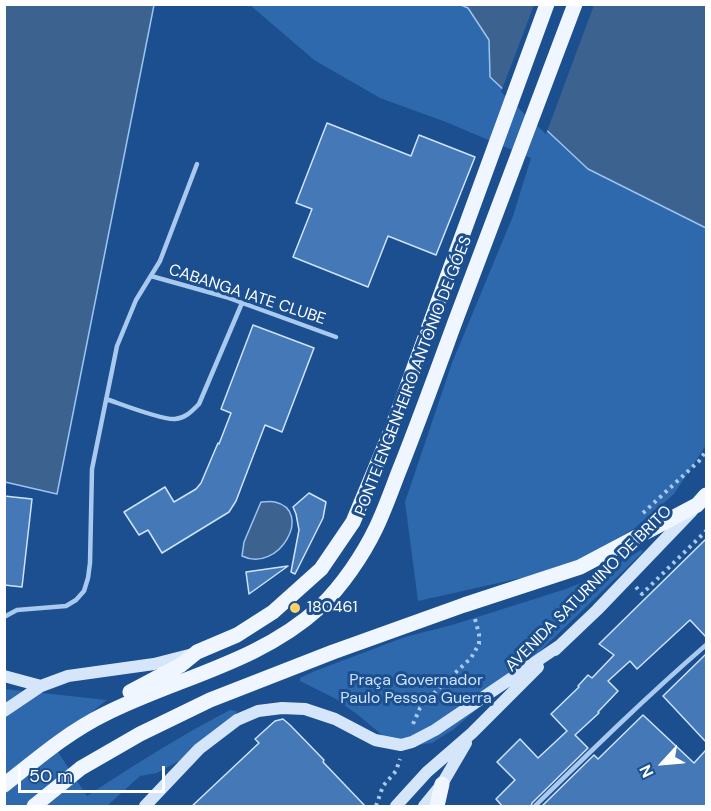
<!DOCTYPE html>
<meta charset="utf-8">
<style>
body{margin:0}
#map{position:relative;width:711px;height:811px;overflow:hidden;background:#1b4f8f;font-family:"DM Sans",sans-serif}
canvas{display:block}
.frame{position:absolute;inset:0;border:6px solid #fff;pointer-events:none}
.north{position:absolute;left:633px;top:733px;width:60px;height:60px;-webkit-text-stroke:4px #1b4f8f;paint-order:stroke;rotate:244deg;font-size:16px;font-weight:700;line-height:24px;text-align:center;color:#fff}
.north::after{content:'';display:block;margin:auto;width:21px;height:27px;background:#fff;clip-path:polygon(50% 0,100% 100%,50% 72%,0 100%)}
.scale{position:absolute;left:18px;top:766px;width:147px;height:27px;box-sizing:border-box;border:3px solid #fff;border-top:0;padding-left:8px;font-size:18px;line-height:21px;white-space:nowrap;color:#fff;-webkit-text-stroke:4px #1b4f8f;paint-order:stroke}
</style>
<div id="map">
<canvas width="711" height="811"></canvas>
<div class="frame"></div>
<div class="north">N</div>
<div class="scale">50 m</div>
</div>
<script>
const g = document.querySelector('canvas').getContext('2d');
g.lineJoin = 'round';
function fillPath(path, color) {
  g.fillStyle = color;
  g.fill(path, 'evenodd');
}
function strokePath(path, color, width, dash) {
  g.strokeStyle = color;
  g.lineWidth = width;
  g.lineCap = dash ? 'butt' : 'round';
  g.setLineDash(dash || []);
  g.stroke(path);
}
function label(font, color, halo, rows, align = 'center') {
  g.font = font + ' "DM Sans",sans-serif';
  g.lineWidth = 6;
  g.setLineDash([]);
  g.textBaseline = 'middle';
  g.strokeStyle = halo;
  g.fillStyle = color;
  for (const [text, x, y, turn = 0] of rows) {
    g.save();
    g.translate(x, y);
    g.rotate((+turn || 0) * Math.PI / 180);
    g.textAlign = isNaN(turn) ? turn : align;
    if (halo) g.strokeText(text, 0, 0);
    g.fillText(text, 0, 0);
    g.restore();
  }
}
const green = new Path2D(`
 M250,5h437l19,23v417l-32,49 -39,34 -49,29 -43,16 -125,28 -13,-99 47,-139 61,-147 18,-58 -85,-36 -66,-24 -66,-38z
 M641,550l2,1 -1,2 -134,129 -54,47 -22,14 -21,3 -24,-7 -29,-24 -22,-16 -36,-18v-3l15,-7 90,-34 47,-12 114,-36 34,-14z
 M5,689l102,11 -55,43 35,53c47,-31 93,-60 143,-86l6,1 1,2 -40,36 -18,12 -22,12 -17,3 -33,30h-102z`);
const water = new Path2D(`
 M5,4l149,1 -97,489 -52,-12z
 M461,5h245v223l-118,-59 -98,-92 -1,-37 -21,-32z
 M261,502c4,0 10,-1 14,0 39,9 4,72 -33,54l2,-14z`);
const pier = new Path2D(`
 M534,5h60l-48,129 -45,-42z`);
const building = new Path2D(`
 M327,123l84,33 8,-21 56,22 -39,98 -48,-19 -20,51 -75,-30 19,-48 -16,-6z
 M253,325l61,23 -32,84 -17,-7 -29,76 -7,11 -67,41 -14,-23 -9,5 -15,-23 41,-25 9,15 22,-13 5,-6 17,-40 1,1 12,-31 -10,-4z
 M309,493l17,9 -3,16 -28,56 -4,-2 8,-42 -3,-16 -3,-7z
 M4,496l28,3 -10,88 -18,-2z
 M706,539v98l-16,-17 -53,49 -7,-8 -22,20 10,10 -20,21 1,1 -24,22 13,13 -56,55 -1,4h-28l-7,-8 19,-19 -18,-18 23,-23 18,19 29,-27 -16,-17 28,-27 -1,-1 10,-11 4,3 22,-23 -15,-11z
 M288,566l-39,28 -3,-22z
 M706,654v88l-43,-46z
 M643,715l51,48 12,-13v57h-165l53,-52 4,4z
 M283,719l7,6 34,35 -1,2 43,45h-175l68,-64 -4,-4 20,-18z`);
const path = new Path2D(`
 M643,513l56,-52 7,-10
 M636,587l6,7 64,-63
 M413,724l7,-16 18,-19 33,-31 8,-14v-10l-4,-15
 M376,806l7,-20 13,-15 4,-12`);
const lane = new Path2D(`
 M151,276l75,21 110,40
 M106,399c15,5 55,21 69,20 11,-1 17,-8 24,-15l43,-101
 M4,617l13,-7 49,-4 10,-6 8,-9 4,-13 2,-15 2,-94 25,-123 19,-46 24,-39 37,-97
 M535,806c56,-55 112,-110 171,-161`);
const secondary = new Path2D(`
 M555,650l42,-40 95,-99
 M4,676l37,10
 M4,711l37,-25 27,-10 86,-12 39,-10
 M145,806l54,-57 38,-29 21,-9 24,-3 23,1 30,10 40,21 26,5 11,-3 23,-12 124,-84
 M396,806l31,-34 45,-39 66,-66
 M424,806l18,-22 24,-41`);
const primary = new Path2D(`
 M130,692l51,-27 16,-13 40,-17 36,-23 48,-43 32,-47 37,-89 157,-429
 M4,785c33,-26 64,-53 101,-71 71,-36 154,-51 215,-107 22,-21 43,-52 56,-79 9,-19 16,-39 23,-57 20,-50 38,-100 56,-149 39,-106 79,-212 120,-318
 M34,806l47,-38 59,-34 70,-34 123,-48 131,-47 116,-38 117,-62 9,-10
 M437,806l5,-22`);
const markers = [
 [295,608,6,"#ffd166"]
];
const streetNames = [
 ["CABANGA IATE CLUBE",247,295,18],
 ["PONTE ENGENHEIRO ANTÔNIO DE GÓES",414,376,-69],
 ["AVENIDA SATURNINO DE BRITO",589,589,-45]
];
const poiNames = [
 ["180461",307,608]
];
const parkNames = [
 ["Praça Governador",416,681],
 ["Paulo Pessoa Guerra",416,699]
];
fillPath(green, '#2e69ad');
fillPath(water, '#3c6290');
strokePath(water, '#9cc4f0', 1.5);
fillPath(pier, '#1b4f8f');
fillPath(building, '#4478b7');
strokePath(building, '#cfe3fa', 1.5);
strokePath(path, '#a9c9ee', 4, [3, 4.5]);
strokePath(lane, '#a9c9ee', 4.5);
strokePath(secondary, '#d6e6fa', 12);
strokePath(primary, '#f0f6ff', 15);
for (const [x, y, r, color] of markers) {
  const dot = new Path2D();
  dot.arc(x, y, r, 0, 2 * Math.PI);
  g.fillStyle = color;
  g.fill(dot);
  strokePath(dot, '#1b4f8f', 2);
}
label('16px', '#fff', '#1b4f8f', streetNames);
label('16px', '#fff', '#1b4f8f', poiNames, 'left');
label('16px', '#cfe3fa', '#1b4f8f', parkNames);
</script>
